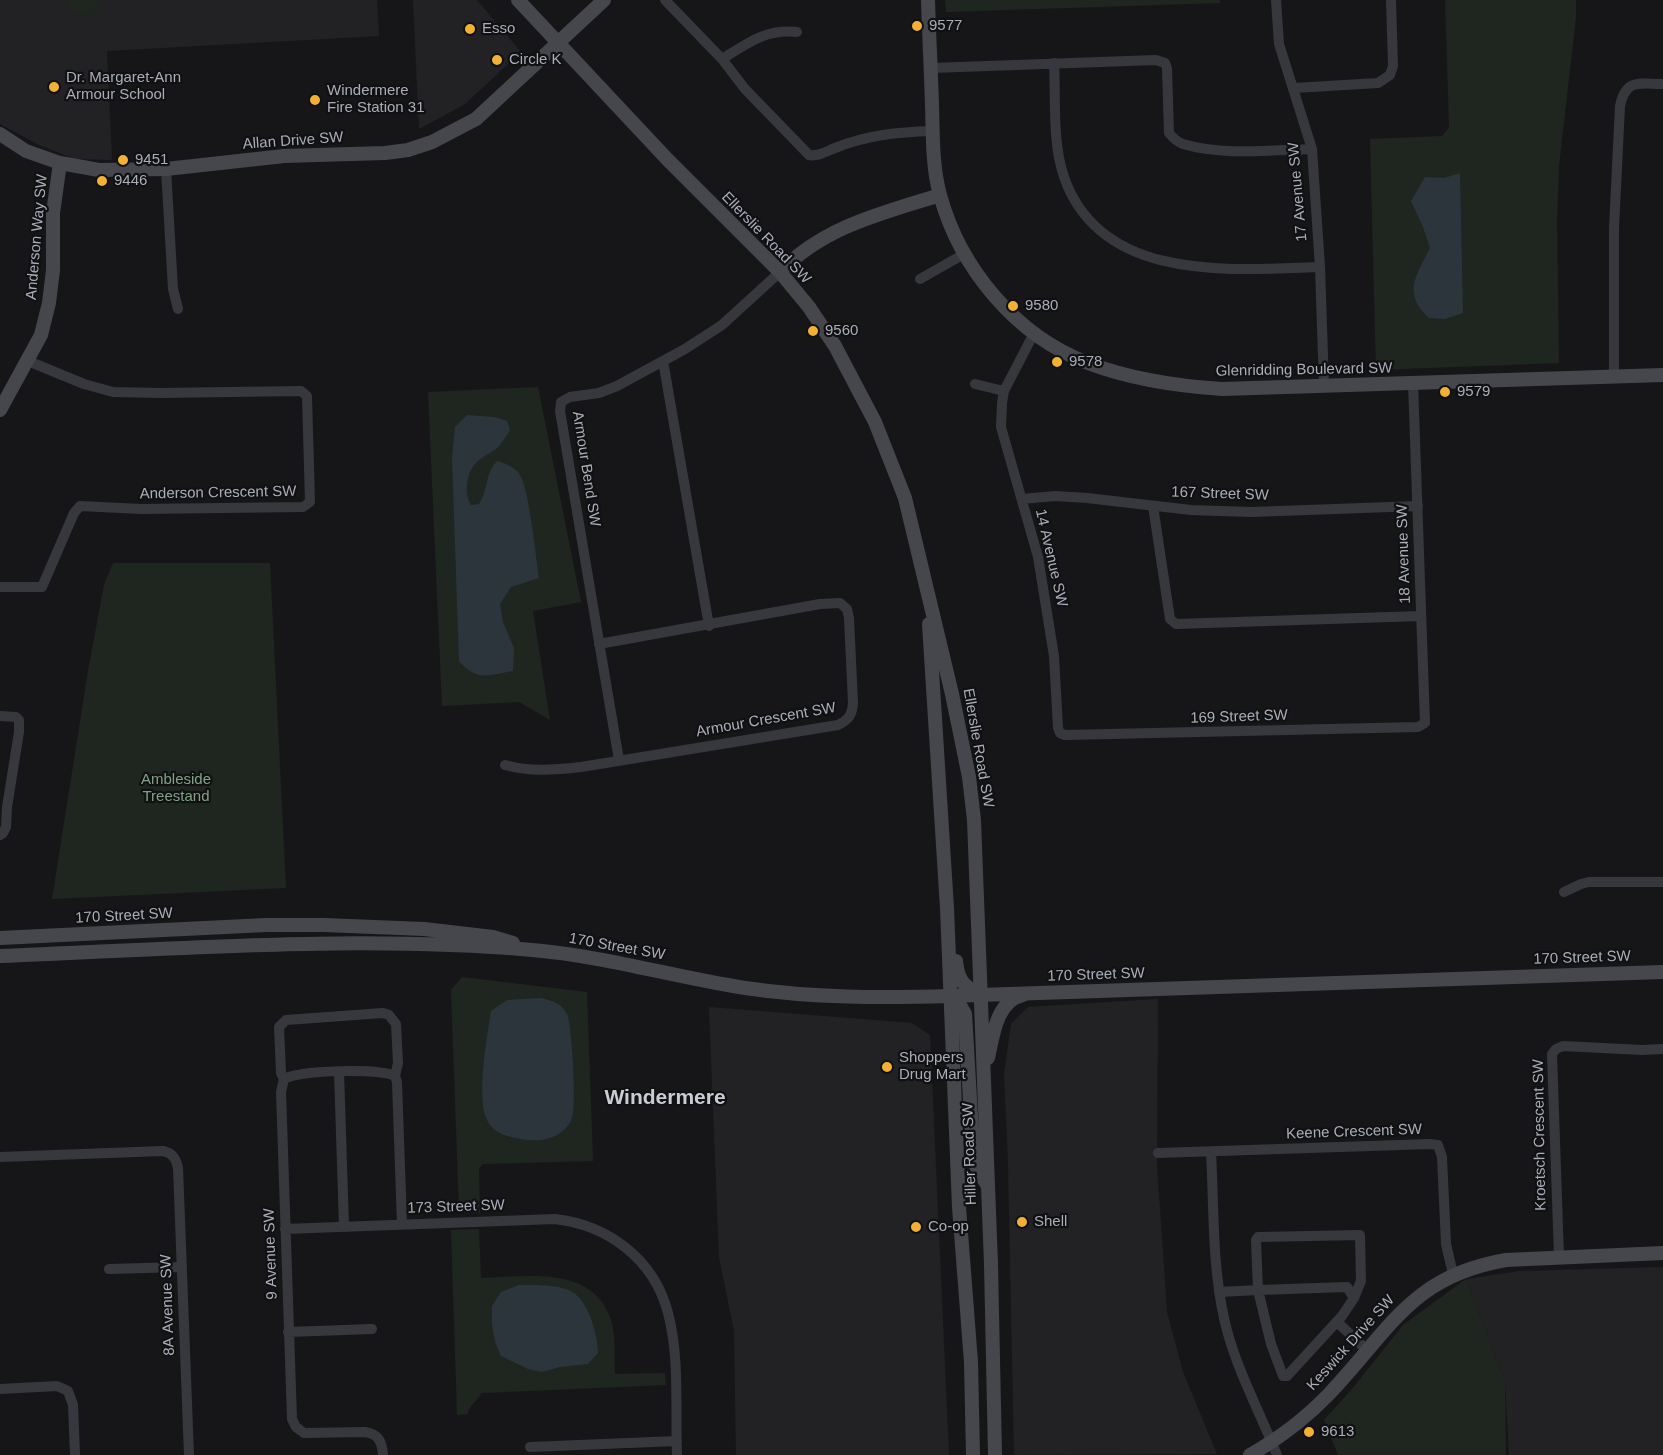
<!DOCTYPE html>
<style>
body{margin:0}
canvas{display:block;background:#161618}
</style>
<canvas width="1663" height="1455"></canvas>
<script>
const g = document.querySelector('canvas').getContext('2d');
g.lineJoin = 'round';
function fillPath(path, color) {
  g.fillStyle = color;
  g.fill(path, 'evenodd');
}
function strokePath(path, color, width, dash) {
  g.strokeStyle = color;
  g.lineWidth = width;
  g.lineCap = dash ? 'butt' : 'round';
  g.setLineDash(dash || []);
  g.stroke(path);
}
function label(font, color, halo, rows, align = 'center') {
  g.font = font + ' Helvetica,sans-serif';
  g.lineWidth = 4.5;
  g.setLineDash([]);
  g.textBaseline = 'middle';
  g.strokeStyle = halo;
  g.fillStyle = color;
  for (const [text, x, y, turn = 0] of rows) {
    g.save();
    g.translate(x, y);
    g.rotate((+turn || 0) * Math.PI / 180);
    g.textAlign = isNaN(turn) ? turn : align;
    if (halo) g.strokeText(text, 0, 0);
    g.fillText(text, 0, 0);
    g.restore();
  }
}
const built = new Path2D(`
 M0,0h377l2,36 -272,15 5,109 -37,-1 -36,-14 -39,-21z
 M413,0h64l44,52 -56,52 -46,25z
 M1158,999l-1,166 10,147 16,60 34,82 -203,1 -6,-293 -4,-88 7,-50 17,-17z
 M709,1007l203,16 18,12 19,420h-213l-2,-124 -15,-74z
 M1663,1267v188h-154l-4,-74 -39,-102 54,-8z`);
const green = new Path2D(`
 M66,0h31l2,16 -28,-4z
 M945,0h275v3l-274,9z
 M1445,0h131v17l-17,149 -2,54 2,143 -183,7 -6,-231 72,-3 7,-8z
 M538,387l43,215 -48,9 17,109 -31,-18 -77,4 -14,-314z
 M113,563h157l16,325 -234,11 36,-228 16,-86z
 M462,977l125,15 6,169 -110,3 -4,5 1,44 -21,-1 -8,-222z
 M479,1229l2,49c47,-1 114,-14 131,45 4,16 2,35 3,51l50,-1 1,12 -184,8 -14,17v4l-11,1 -6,-185z
 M1466,1279l39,102 1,74h-168l-14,-35 28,-31 51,-64z`);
const water = new Path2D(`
 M1460,173l3,140 -18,6 -16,-1c-27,-25 -13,-42 1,-70l-7,-21 -12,-26 14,-24 19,1z
 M467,415l28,2 12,4 3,9c-3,5 -7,11 -11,16 -7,7 -17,10 -24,18 -9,10 -11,30 -4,41l8,-1c10,-15 5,-29 18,-43 6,1 16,6 21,11 11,12 18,86 21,106l-28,9 -11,17 3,18 11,26 -1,23c-24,4 -36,11 -54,-10l-7,-203 3,-31z
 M541,998c12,3 20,5 26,16 5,10 10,94 5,104 -1,4 -5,9 -8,12 -11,10 -28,12 -43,9 -13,-2 -28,-6 -34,-19 -11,-21 0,-84 4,-109l16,-11z
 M519,1285c15,0 43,-1 55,8 15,10 24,43 24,60l-10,11 -28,3 -18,5 -14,-3 -27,-13 -6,-14 -3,-18v-18l9,-14z`);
const street = new Path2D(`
 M665,0l57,59 23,30 64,66c9,2 18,-4 26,-7 32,-13 63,-16 98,-17
 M1276,0l3,44 33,105 8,118 4,119
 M722,59c26,-16 43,-30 75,-27
 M1054,63c2,37 -2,79 10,114 37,106 167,93 256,90
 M931,68l225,-8 9,3 2,5 2,65c4,5 8,9 14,11 40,12 88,6 129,5
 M1294,88l84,-5 12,-8 3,-9 -2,-66
 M166,169l7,120 5,20
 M920,279l44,-25
 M1034,333l-30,58 -2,12 -1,24 37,130 16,99 4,72 2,5 5,2 353,-8 7,-4 -12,-340
 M663,361l46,265
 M1614,376v-148l6,-122c6,-28 19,-22 43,-22
 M975,384l29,7
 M1022,499l33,-3 32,2 104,12 60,2 167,-6
 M1153,506l17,113 6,5 245,-8
 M0,587h42l32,-74 6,-7 61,3 162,-2 7,-5 -3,-106 -6,-5 -140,2 -48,-1 -29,-8 -56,-23
 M0,716l16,1 3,3v12l-12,75 -1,20 -3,6 -3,2
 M619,760l-59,-349 1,-9 9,-5 29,-4 18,-7 68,-37 37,-24 58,-53
 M505,765c25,7 50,5 76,2l257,-42c10,-5 14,-9 15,-22l-4,-85 -2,-9 -7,-6 -20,1 -221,40
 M1564,892l17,-8 8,-2h74
 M339,1072l5,154
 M284,1079l-3,13 11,327 4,8 8,6 61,-1c14,2 17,10 18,23
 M284,1079l-3,-6 -2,-46 7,-7 97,-7 6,2 7,9 2,39 -3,13 2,6 5,142
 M284,1079c15,-9 96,-11 111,-3
 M1211,1152c3,54 1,112 13,166 10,47 35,92 53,137
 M1158,1153l272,-9 8,1 4,12 4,87 7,30
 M0,1157l163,-6c10,2 13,8 15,17l11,287
 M285,1229l270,-10c53,6 99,40 113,94 12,45 7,95 9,142
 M1559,1257l-7,-203 4,-5 7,-3 79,4 21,-1
 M109,1269l73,-2
 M1219,1292l39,-2 13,54 12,32h4l55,-60 12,-18 -7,-11 -89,3 -2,-50 2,-3 102,-2 1,46 -7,17
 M1337,1322l30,28
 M288,1332l84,-3
 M0,1389l57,-3 11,5 5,14 2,50
 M530,1447l147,-6`);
const secondary = new Path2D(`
 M518,0l149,159 113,113 29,35 26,39 40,76 30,76 47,196 17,83 5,43 17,444 4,191
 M928,0c1,35 3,70 4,105 1,30 0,61 8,90 20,73 76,141 148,168 42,16 88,23 134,26l441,-14
 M0,134l26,17 34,12 39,7 67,-1 118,-13 101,-3 23,-3 24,-8 44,-23 128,-119
 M780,272c43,-45 102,-59 160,-77
 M0,410l41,-75 8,-32 4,-33v-57l7,-50
 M929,624l18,284 12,299 12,155 2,93
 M0,938l266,-13h58l100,4 69,8 20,6
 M0,956c176,-7 357,-21 532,-6 72,6 142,27 213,38 68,10 136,10 205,8l713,-24
 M956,961c2,19 7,25 23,33
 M950,996l7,4 8,14 8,136 3,16 10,17
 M988,1058c5,-22 8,-57 35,-63
 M1250,1455c28,-16 56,-37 79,-61 61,-64 82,-118 177,-134l157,-7`);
const markers = [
 [917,26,6,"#f2b134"],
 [470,29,6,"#f2b134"],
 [497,60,6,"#f2b134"],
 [54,87,6,"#f2b134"],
 [315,100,6,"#f2b134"],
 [123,160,6,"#f2b134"],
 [102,181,6,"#f2b134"],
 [1013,306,6,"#f2b134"],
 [813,331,6,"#f2b134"],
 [1057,362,6,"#f2b134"],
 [1445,392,6,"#f2b134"],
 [887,1067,6,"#f2b134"],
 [1022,1222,6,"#f2b134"],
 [916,1227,6,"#f2b134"],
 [1309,1432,6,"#f2b134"]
];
const poiNames = [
 ["9577",929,26],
 ["Esso",482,29],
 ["Circle K",509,60],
 ["Dr. Margaret-Ann",66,78],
 ["Armour School",66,95],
 ["Windermere",327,91],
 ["Fire Station 31",327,108],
 ["9451",135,160],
 ["9446",114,181],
 ["9580",1025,306],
 ["9560",825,331],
 ["9578",1069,362],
 ["9579",1457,392],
 ["Shoppers",899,1058],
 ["Drug Mart",899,1075],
 ["Shell",1034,1222],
 ["Co-op",928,1227],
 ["9613",1321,1432]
];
const streetNames = [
 ["Allan Drive SW",293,141,-4],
 ["17 Avenue SW",1298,192,-95],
 ["Anderson Way SW",37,237,-85],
 ["Ellerslie Road SW",766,238,46],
 ["Glenridding Boulevard SW",1304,370,-1],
 ["Armour Bend SW",586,469,81],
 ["Anderson Crescent SW",218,493,-1],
 ["167 Street SW",1220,494,2],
 ["18 Avenue SW",1404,554,-92],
 ["14 Avenue SW",1051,558,77],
 ["169 Street SW",1239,717,-2],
 ["Armour Crescent SW",766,720,-10],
 ["Ellerslie Road SW",978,748,80],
 ["170 Street SW",124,916,-3],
 ["170 Street SW",617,947,10],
 ["170 Street SW",1582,958,-2],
 ["170 Street SW",1096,975,-2],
 ["Keene Crescent SW",1354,1132,-2],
 ["Kroetsch Crescent SW",1540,1135,-91],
 ["Hiller Road SW",970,1154,-92],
 ["173 Street SW",456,1207,-2],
 ["9 Avenue SW",271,1254,-92],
 ["8A Avenue SW",168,1305,-92],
 ["Keswick Drive SW",1351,1343,-48]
];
const parkNames = [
 ["Ambleside",176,780],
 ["Treestand",176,797]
];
const districtNames = [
 ["Windermere",665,1098]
];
fillPath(built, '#222225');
fillPath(green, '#1e261f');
fillPath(water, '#2c353c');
strokePath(street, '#37383d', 10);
strokePath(secondary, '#45474d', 14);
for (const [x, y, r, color] of markers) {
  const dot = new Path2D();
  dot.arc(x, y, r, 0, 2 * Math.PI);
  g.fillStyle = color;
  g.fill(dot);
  strokePath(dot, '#111113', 2);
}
label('15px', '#a8adb8', '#111113', poiNames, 'left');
label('15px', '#a8adb8', '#111113', streetNames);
label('15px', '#7fa381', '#111113', parkNames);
label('bold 21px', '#c9ccd4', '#111113', districtNames);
</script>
